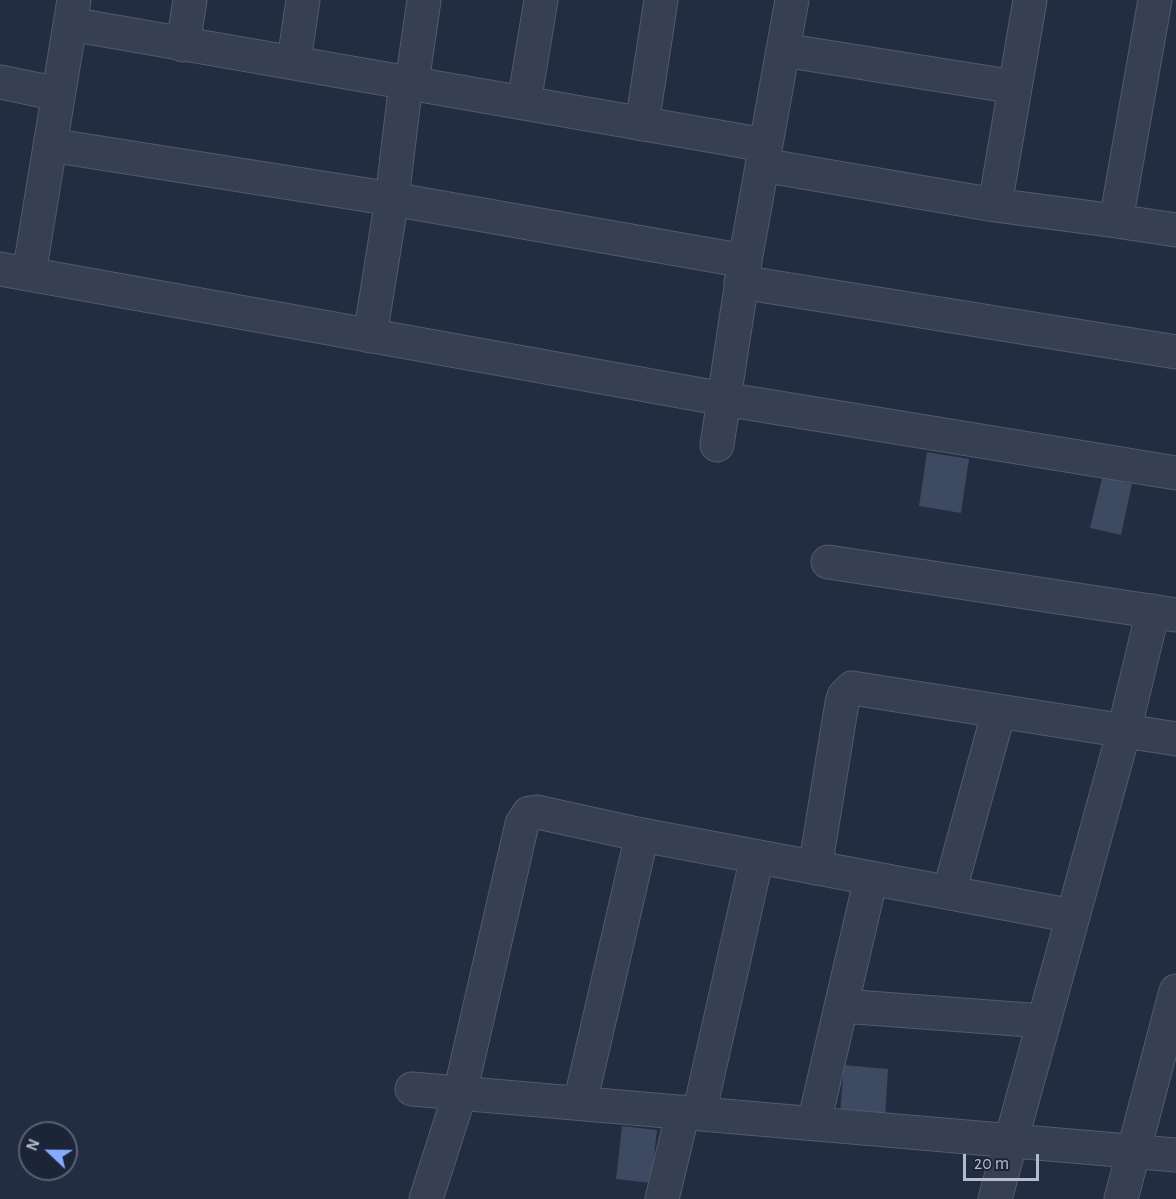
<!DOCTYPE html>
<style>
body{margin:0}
#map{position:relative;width:1176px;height:1199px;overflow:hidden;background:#222d42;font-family:"Alegreya Sans",sans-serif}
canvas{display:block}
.north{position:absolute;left:18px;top:1121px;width:60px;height:60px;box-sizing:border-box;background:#1c2537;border:2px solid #586173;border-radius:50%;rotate:292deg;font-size:16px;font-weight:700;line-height:24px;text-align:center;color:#b3bbcc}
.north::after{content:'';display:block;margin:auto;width:21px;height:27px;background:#85abff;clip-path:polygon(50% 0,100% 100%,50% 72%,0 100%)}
.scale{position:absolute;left:963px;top:1154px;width:76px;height:27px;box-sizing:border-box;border:3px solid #b3bbcc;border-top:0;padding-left:8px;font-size:18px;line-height:21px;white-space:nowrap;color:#b3bbcc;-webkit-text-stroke:4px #1c2537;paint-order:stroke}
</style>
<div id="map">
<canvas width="1176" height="1199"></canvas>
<div class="north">N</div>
<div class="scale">20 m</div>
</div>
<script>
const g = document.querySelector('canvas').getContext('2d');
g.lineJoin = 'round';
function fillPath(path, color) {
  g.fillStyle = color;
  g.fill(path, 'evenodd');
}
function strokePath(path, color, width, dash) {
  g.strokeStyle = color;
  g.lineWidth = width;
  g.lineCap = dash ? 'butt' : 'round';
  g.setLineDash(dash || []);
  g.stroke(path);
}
const building = new Path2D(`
 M927,452l42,7 -8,54 -42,-7z
 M1102,478l30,6 -11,51 -31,-7z
 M844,1065l44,4 -3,48 -45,-4z
 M622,1126l35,4 -6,53 -35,-4z`);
const minor = new Path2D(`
 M1030,0l-35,205 121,16 39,-221
 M70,24l695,121
 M183,45l7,-45
 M783,50l232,37
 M294,61l9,-61
 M0,82l58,12
 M412,83l12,-83
 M524,103l17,-103
 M642,124l19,-124
 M50,145l342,54 353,62
 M762,165l233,40
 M1116,221l60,9
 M0,269l724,130 452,74
 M29,274l45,-274
 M741,282l435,70
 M370,336l22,-137 14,-117
 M717,445l28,-184 47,-261
 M828,562l348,53
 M815,868l27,-165 2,-7 8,-8 324,51
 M949,893l50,-182
 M842,1006l201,15
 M412,1089l764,66
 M580,1103l62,-268
 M699,1114l58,-257
 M814,1123l57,-245
 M426,1199l34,-106 62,-269 7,-11 8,-1 105,23 431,81
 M662,1199l21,-87
 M995,1199l129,-468 29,-120
 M1121,1199l55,-208`);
fillPath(building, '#3e4a62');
strokePath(minor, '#525b6c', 35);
strokePath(minor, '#374051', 33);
</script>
